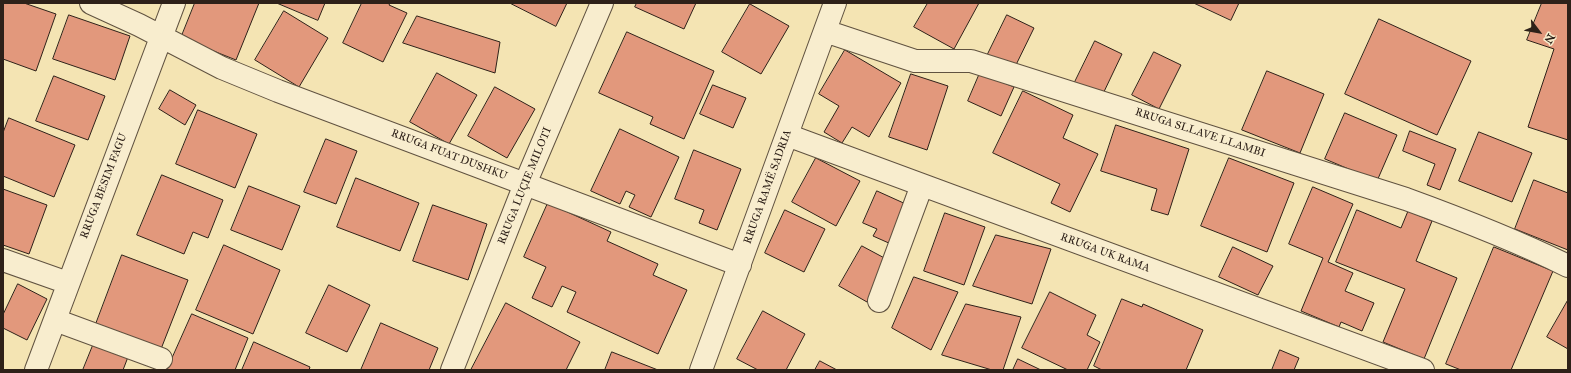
<!DOCTYPE html>
<meta charset="utf-8">
<style>
body{margin:0}
#map{position:relative;width:1571px;height:373px;overflow:hidden;background:#f4e4b3;font-family:"IM FELL Great Primer",serif}
canvas{display:block}
.frame{position:absolute;inset:0;border:4px solid #2e2119;pointer-events:none}
.north{position:absolute;left:1519px;top:12px;width:40px;height:40px;-webkit-text-stroke:3px #f8edce;paint-order:stroke;rotate:122deg;font-size:11px;font-weight:700;line-height:16px;text-align:center;color:#2e2119}
.north::after{content:'';display:block;margin:auto;width:14px;height:18px;background:#2e2119;clip-path:polygon(50% 0,100% 100%,50% 72%,0 100%)}
</style>
<div id="map">
<canvas width="1571" height="373"></canvas>
<div class="frame"></div>
<div class="north">N</div>
</div>
<script>
const g = document.querySelector('canvas').getContext('2d');
g.lineJoin = 'round';
function fillPath(path, color) {
  g.fillStyle = color;
  g.fill(path, 'evenodd');
}
function strokePath(path, color, width, dash) {
  g.strokeStyle = color;
  g.lineWidth = width;
  g.lineCap = dash ? 'butt' : 'round';
  g.setLineDash(dash || []);
  g.stroke(path);
}
function label(font, color, halo, rows, align = 'center') {
  g.font = font + ' "IM FELL Great Primer",serif';
  g.lineWidth = 3.5;
  g.setLineDash([]);
  g.textBaseline = 'middle';
  g.strokeStyle = halo;
  g.fillStyle = color;
  for (const [text, x, y, turn = 0] of rows) {
    g.save();
    g.translate(x, y);
    g.rotate((+turn || 0) * Math.PI / 180);
    g.textAlign = isNaN(turn) ? turn : align;
    if (halo) g.strokeText(text, 0, 0);
    g.fillText(text, 0, 0);
    g.restore();
  }
}
const building = new Path2D(`
 M3,3h21l32,11 -20,57 -33,-12z
 M195,3h64l-23,57 -55,-22z
 M277,3h48l-7,17z
 M362,3h28l-1,2 18,8 -24,49 -40,-19z
 M510,3h57l-11,23z
 M637,3h59l-12,26 -49,-22z
 M928,3h51l-25,46 -40,-22z
 M1194,3h45l-8,17z
 M1542,3h26v137l-40,-13 26,-78 -27,-9z
 M750,4l39,22 -28,48 -39,-22z
 M284,11l44,27 -29,49 -44,-27z
 M69,15l61,21 -15,44 -62,-21z
 M1007,15l27,13 -21,43 -27,-13z
 M417,16l83,26 -5,31 -92,-30z
 M1379,19l92,42 -34,74 -92,-41z
 M627,32l87,39 -30,68 -34,-15 3,-7 -54,-24z
 M1095,41l27,13 -21,44 -27,-14z
 M845,50l56,33 -32,54 -17,-10 -10,16 -18,-11 15,-26 -20,-12z
 M1154,52l27,13 -22,44 -27,-14z
 M1267,71l57,23 -24,59 -58,-23z
 M437,73l40,22 -28,49 -39,-22z
 M980,73l34,14 -13,29 -33,-15z
 M911,74l37,12 -21,64 -38,-13z
 M54,76l51,20 -17,44 -52,-19z
 M713,85l33,13 -13,30 -33,-14z
 M495,87l40,22 -28,49 -39,-22z
 M170,90l26,15 -11,20 -26,-16z
 M1023,91l50,24 -10,23 35,16 -28,58 -19,-9 9,-19 -67,-31z
 M198,110l59,24 -22,54 -59,-24z
 M1345,113l52,22 -20,46 -52,-22z
 M9,118l66,27 -21,52 -51,-21v-43z
 M1116,125l73,24 -21,66 -17,-5 6,-21 -56,-18z
 M620,129l59,28 -28,60 -22,-10 6,-12 -9,-4 -6,13 -29,-13z
 M1410,131l46,18 -16,41 -13,-5 8,-21 -32,-13z
 M1479,132l53,21 -20,49 -53,-21z
 M326,139l31,12 -21,53 -32,-12z
 M694,150l47,19 -24,61 -18,-7 5,-13 -29,-11z
 M816,158l44,23 -24,45 -44,-24z
 M1229,158l65,25 -27,69 -66,-26z
 M162,175l61,25 -15,38 -15,-6 -9,22 -47,-19z
 M356,178l63,25 -19,48 -63,-24z
 M1534,180l34,13v57l-53,-21z
 M249,186l51,20 -18,44 -51,-20z
 M1313,187l40,17 -25,58 25,11 -8,18 29,12 -12,28 -21,-9 -2,5 -38,-16 22,-53 -34,-14z
 M3,189l44,16 -18,49 -26,-9z
 M877,191l31,14 -17,39 -18,-8 4,-7 -14,-6z
 M548,203l63,29 -4,9 51,23 -5,11 34,15 -29,64 -91,-42 9,-20 -14,-6 -10,21 -20,-9 14,-31 -22,-10z
 M433,205l54,19 -19,56 -55,-19z
 M785,210l40,19 -21,43 -39,-19z
 M1357,210l44,18 7,-17 24,10 -16,40 41,17 -33,81 -41,-17 22,-53 -69,-27z
 M945,213l40,14 -21,58 -40,-14z
 M996,235l55,14 -19,55 -59,-18z
 M224,245l56,25 -27,64 -57,-24z
 M862,246l28,15 -23,41 -28,-16z
 M1233,247l40,19 -15,29 -39,-18z
 M1494,247l59,24 -42,99h-50l-15,-6z
 M122,255l66,25 -27,69 -65,-25z
 M914,277l44,15 -27,58 -39,-22z
 M18,284l29,15 -20,41 -24,-12v-13z
 M329,285l41,20 -23,47 -41,-19z
 M1050,292l46,23 -9,20 13,7 -13,28h-19l-46,-22z
 M1122,299l20,8 1,-3 60,26 -17,40h-84l-8,-4z
 M1568,300v49l-21,-12z
 M506,303l74,39 -14,28h-95z
 M966,304l55,13 -18,53h-11l-50,-15z
 M763,311l42,23 -19,36h-28l-21,-11z
 M192,314l56,24 -13,32h-68z
 M381,323l57,25 -9,22h-68z
 M254,342l56,25 -1,3h-67z
 M94,343l34,14 -5,13h-40z
 M1280,350l19,8 -5,12h-22z
 M612,352l46,18h-53z
 M1018,359l23,11h-28z
 M820,361l17,9h-22z`);
const minor = new Path2D(`
 M91,3l48,22 83,43 56,23 462,174
 M825,31l90,30h56l435,138c55,20 109,41 162,67
 M787,135l636,235
 M3,260l65,23
 M879,301l43,-116
 M55,320l106,39
 M36,370l138,-367
 M452,370l73,-186 77,-181
 M701,370l134,-367`);
const streetNames = [
 ["RRUGA SLLAVE LLAMBI",1200,133,18],
 ["RRUGA FUAT DUSHKU",449,155,21],
 ["RRUGA BESIM FAGU",104,186,-69],
 ["RRUGA LUÇIE MILOTI",525,186,-68],
 ["RRUGA RAMË SADRIA",768,187,-70],
 ["RRUGA UK RAMA",1105,253,20]
];
fillPath(building, '#e2987c');
strokePath(building, '#2e2119', 1);
strokePath(minor, '#605240', 24);
strokePath(minor, '#f8edce', 22);
label('11px', '#2e2119', '#f8edce', streetNames);
</script>
